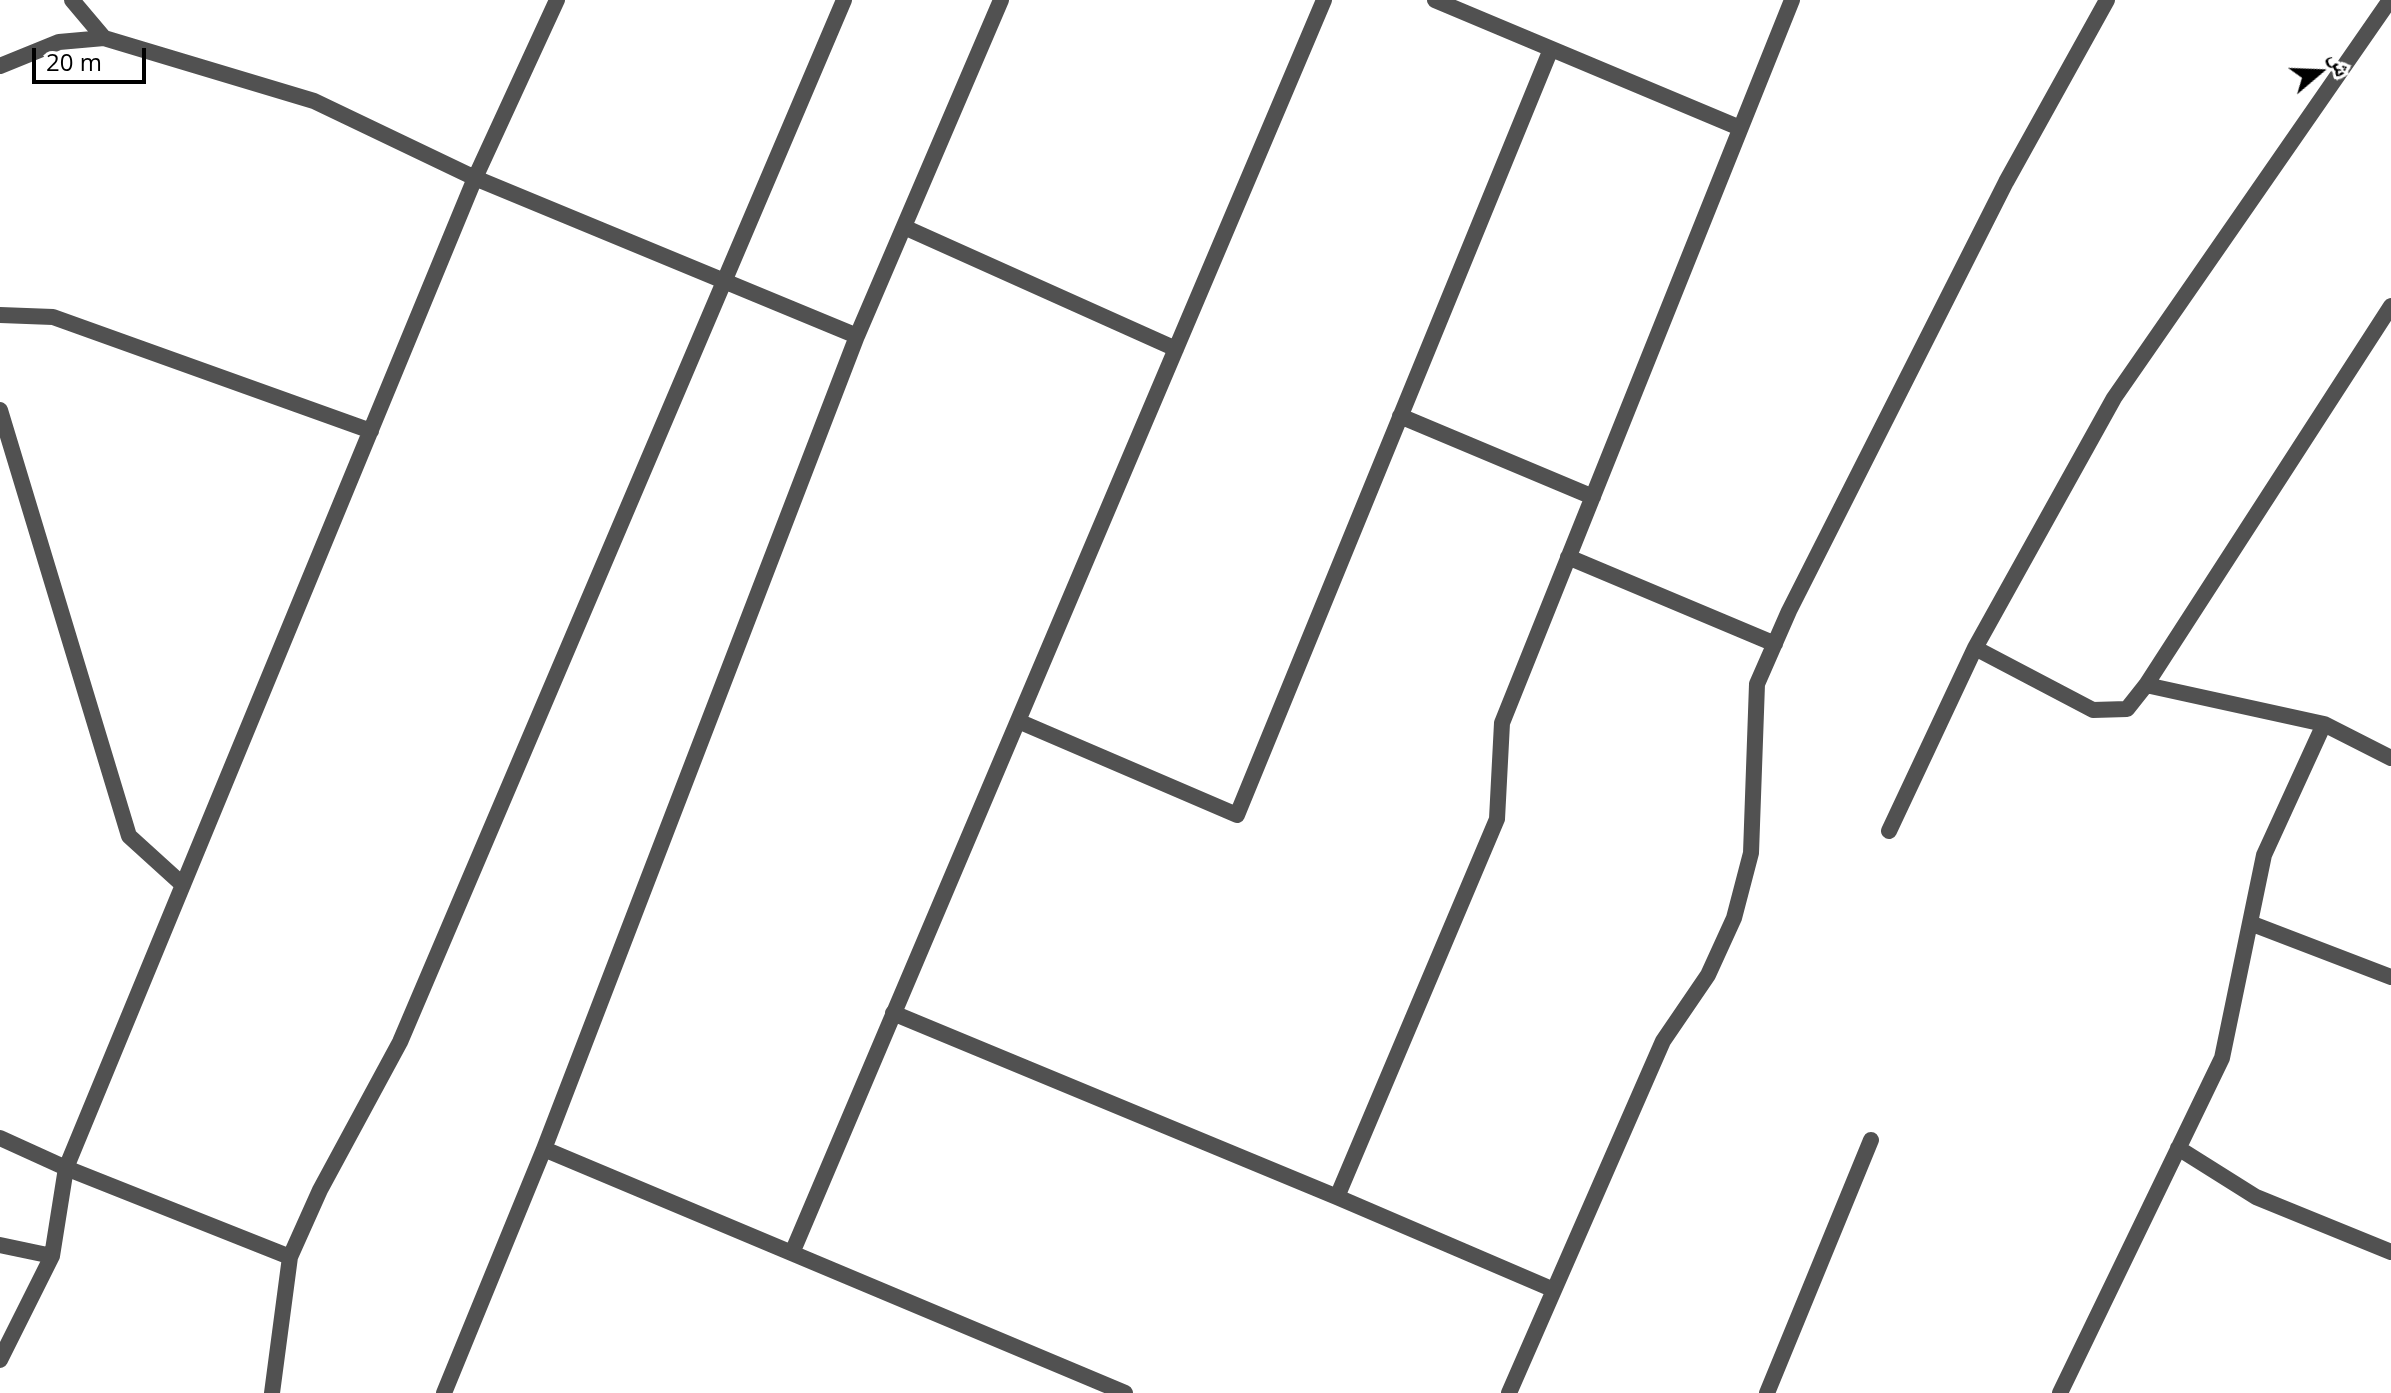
<!DOCTYPE html>
<meta charset="utf-8">
<style>
body{margin:0}
#map{position:relative;width:2391px;height:1393px;overflow:hidden;background:#fff;font-family:"Open Sans","Noto Naskh Arabic",sans-serif}
canvas{display:block}
.north{position:absolute;left:2279px;top:32px;width:80px;height:80px;-webkit-text-stroke:6px #fff;paint-order:stroke;rotate:71deg;font-size:22px;font-weight:700;line-height:32px;text-align:center;color:#000}
.north::after{content:'';display:block;margin:auto;width:28px;height:36px;background:#000;clip-path:polygon(50% 0,100% 100%,50% 72%,0 100%)}
.scale{position:absolute;left:32px;top:48px;width:114px;height:36px;box-sizing:border-box;border:4px solid #000;border-top:0;padding-left:10px;font-size:24px;line-height:28px;white-space:nowrap;color:#000;-webkit-text-stroke:6px #fff;paint-order:stroke}
</style>
<div id="map">
<canvas width="2391" height="1393"></canvas>
<div class="north">ش</div>
<div class="scale">20 m</div>
</div>
<script>
const g = document.querySelector('canvas').getContext('2d');
g.lineJoin = 'round';
function strokePath(path, color, width, dash) {
  g.strokeStyle = color;
  g.lineWidth = width;
  g.lineCap = dash ? 'butt' : 'round';
  g.setLineDash(dash || []);
  g.stroke(path);
}
const street = new Path2D(`
 M72,0l32,38
 M1435,0l305,128
 M0,66l59,-24 45,-4 210,63 161,77 382,158
 M904,227l272,122
 M0,315l53,2 318,114
 M0,410l129,426 54,49
 M1400,416l193,81
 M1568,557l207,87
 M1975,648l118,62 34,-1 19,-24 245,-379
 M2146,685l178,39 67,34
 M1018,721l219,94 314,-766
 M1889,831l86,-183 139,-250 276,-398
 M2250,923l141,54
 M893,1013l444,184 217,93
 M0,1138l66,30 224,89
 M2178,1148l78,49 135,55
 M544,1149l581,244
 M1337,1197l160,-378 5,-96 290,-723
 M0,1245l52,11
 M792,1253l532,-1253
 M0,1360l52,-104 14,-88 409,-990 82,-178
 M272,1393l18,-136 30,-67 80,-148 444,-1042
 M444,1393l100,-244 313,-813 144,-336
 M1509,1393l154,-352 45,-66 26,-57 17,-65 6,-169 32,-73 217,-429 101,-182
 M1767,1393l104,-253
 M2060,1393l162,-335 42,-203 60,-131`);
strokePath(street, '#515151', 16);
</script>
